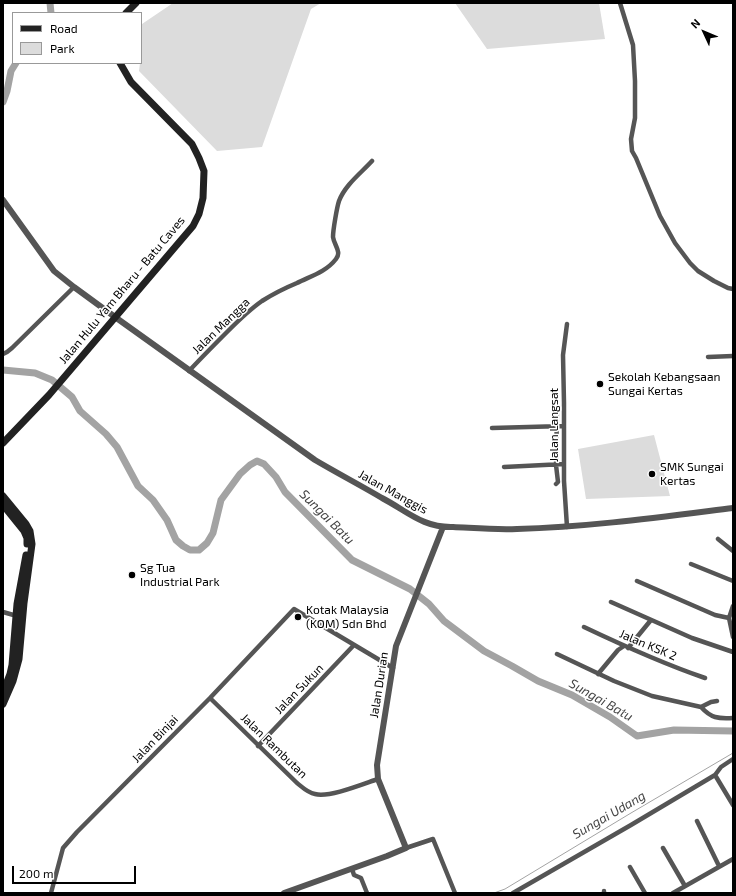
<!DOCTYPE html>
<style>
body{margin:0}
#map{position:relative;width:736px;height:896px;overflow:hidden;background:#fff;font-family:"Exo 2",sans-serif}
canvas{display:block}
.frame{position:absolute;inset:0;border:4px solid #000;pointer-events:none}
.legend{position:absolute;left:12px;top:12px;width:130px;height:52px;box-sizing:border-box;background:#fff;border:1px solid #999;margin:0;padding:5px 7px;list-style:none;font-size:12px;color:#000}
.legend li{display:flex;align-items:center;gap:8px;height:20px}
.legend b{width:20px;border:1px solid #999}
.north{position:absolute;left:684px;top:12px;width:40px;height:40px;-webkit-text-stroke:3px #fff;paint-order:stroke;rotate:314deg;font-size:11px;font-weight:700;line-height:16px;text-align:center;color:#000}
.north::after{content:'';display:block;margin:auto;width:14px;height:18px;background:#000;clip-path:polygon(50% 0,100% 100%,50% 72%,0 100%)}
.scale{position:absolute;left:12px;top:866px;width:124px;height:18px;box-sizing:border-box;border:2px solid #000;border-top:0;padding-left:5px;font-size:12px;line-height:14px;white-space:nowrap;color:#000;-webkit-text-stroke:3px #fff;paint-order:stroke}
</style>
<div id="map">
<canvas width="736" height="896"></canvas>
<div class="frame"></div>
<ul class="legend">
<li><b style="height:5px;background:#222"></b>Road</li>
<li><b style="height:11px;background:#dcdcdc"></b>Park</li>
</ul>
<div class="north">N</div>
<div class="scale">200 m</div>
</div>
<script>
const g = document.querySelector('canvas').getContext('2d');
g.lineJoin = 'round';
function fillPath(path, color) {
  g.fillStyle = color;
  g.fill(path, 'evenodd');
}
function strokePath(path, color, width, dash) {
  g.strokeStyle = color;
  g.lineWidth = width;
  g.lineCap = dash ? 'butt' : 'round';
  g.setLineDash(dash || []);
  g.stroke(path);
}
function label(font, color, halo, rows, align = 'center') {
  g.font = font + ' "Exo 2",sans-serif';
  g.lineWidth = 3;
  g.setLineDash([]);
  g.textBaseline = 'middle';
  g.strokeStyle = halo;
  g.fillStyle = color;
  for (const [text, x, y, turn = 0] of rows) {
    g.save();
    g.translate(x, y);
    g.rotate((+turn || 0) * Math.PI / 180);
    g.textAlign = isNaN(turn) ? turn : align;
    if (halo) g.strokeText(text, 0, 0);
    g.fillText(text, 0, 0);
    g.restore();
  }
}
const green = new Path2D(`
 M173,3h148l-10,6 -49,138 -45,4 -78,-80 1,-8h1v-19l1,-20z
 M455,3h144l6,36 -118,10z
 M654,435l16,61 -84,3 -8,-50z`);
const stream = new Path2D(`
 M494,893l11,-4 126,-76 102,-60`);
const river = new Path2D(`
 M50,3l1,10
 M3,102l4,-11 4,-20 5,-8
 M3,370l32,3 17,7 20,17 8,14 26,23 11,13 21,39 15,14 14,20 9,20 7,6 7,4h9l8,-7 6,-10 8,-33 19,-26 10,-9 7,-4 7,3 12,13 9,15 67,68 58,29 19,15 15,17 40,30 28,15 26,15 34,14 38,22 27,19 37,-6 59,1`);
const minor = new Path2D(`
 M620,3l13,42 2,36v37l-4,21 1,12 4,7 24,58 15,27 15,20 8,8 16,10 14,7 5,1
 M567,324l-4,31 1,48v78l3,46
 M3,354l4,-2 5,-4 62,-61
 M708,357l25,-1
 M189,371c13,-14 26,-27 39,-40 11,-11 21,-21 34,-30 11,-7 23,-13 35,-18 14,-7 29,-11 39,-24 6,-7 -2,-14 -3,-22 0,-7 4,-30 6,-36 6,-16 22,-28 33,-40
 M492,428l72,-2
 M504,467l60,-3
 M556,484l2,-2 -2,-17 1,-55
 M718,539l15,12
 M691,564l42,17
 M637,581l78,34 14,3
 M611,602l81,36 41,14
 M733,606l-4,12 4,19
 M3,612l14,4
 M584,627c40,19 80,37 121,51
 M628,648l23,-28
 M557,654l57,27 38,15 49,11 10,-5 6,-1
 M598,674l20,-24 6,-4
 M210,698l87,85c5,4 11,10 18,11 14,4 48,-10 63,-15
 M701,707c10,11 17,12 32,11
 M258,746l96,-101
 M715,775l18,30
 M697,821l22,45
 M406,848l27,-9 22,54
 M663,848l22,38
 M630,867l15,26
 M352,869l2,6 7,3 6,15
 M604,891v2
 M51,893l12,-45 14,-16 133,-134 84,-89 99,59
 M513,893l118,-68 84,-50 6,-8 12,-8
 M673,893l60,-34`);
const tertiary = new Path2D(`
 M3,200l46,64 5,7 20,16 41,30 200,143c22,13 45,25 67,38 25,13 41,30 71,29 21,1 42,3 64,2 72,-2 144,-12 216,-21
 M284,893l103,-37 19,-8 -28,-69 -1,-14 19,-119 47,-119`);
const secondary = new Path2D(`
 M126,13l10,-10
 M3,443l46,-48 144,-169 6,-12 4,-16 1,-27 -5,-13 -7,-14 -61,-62 -11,-19
 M3,496l23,28 4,7 2,13 -8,59 -5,56 -6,22 -10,23
 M3,505l21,26 3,7v6
 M3,692l7,-18 2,-9 5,-61 9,-49`);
const markers = [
 [600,384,4,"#000"],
 [652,474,4,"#000"],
 [132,575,4,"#000"],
 [298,617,4,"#000"]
];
const streetNames = [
 ["Jalan Hulu Yam Bharu - Batu Caves",122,290,-50],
 ["Jalan Mangga",221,326,-44],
 ["Jalan Langsat",554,425,-90],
 ["Jalan Manggis",393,492,29],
 ["Jalan KSK 2",648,645,23],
 ["Jalan Durian",379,685,-81],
 ["Jalan Sukun",299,689,-46],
 ["Jalan Binjai",155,739,-46],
 ["Jalan Rambutan",274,746,44]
];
const poiNames = [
 ["Sekolah Kebangsaan",608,377],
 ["Sungai Kertas",608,391],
 ["SMK Sungai",660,467],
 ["Kertas",660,481],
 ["Sg Tua",140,568],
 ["Industrial Park",140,582],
 ["Kotak Malaysia",306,610],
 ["(KOM) Sdn Bhd",306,624]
];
const waterNames = [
 ["Sungai Batu",327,517,45],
 ["Sungai Batu",601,700,30],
 ["Sungai Udang",609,815,-30]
];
fillPath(green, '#dcdcdc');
strokePath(stream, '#a3a3a3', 1);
strokePath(river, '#a3a3a3', 7);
strokePath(minor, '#555', 4.5);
strokePath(tertiary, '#555', 6);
strokePath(secondary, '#222', 7);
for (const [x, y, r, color] of markers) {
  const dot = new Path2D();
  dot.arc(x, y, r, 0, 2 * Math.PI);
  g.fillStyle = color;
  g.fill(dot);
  strokePath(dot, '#fff', 1.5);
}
label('12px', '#000', '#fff', streetNames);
label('12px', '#000', '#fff', poiNames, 'left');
label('italic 13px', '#444', '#fff', waterNames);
</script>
